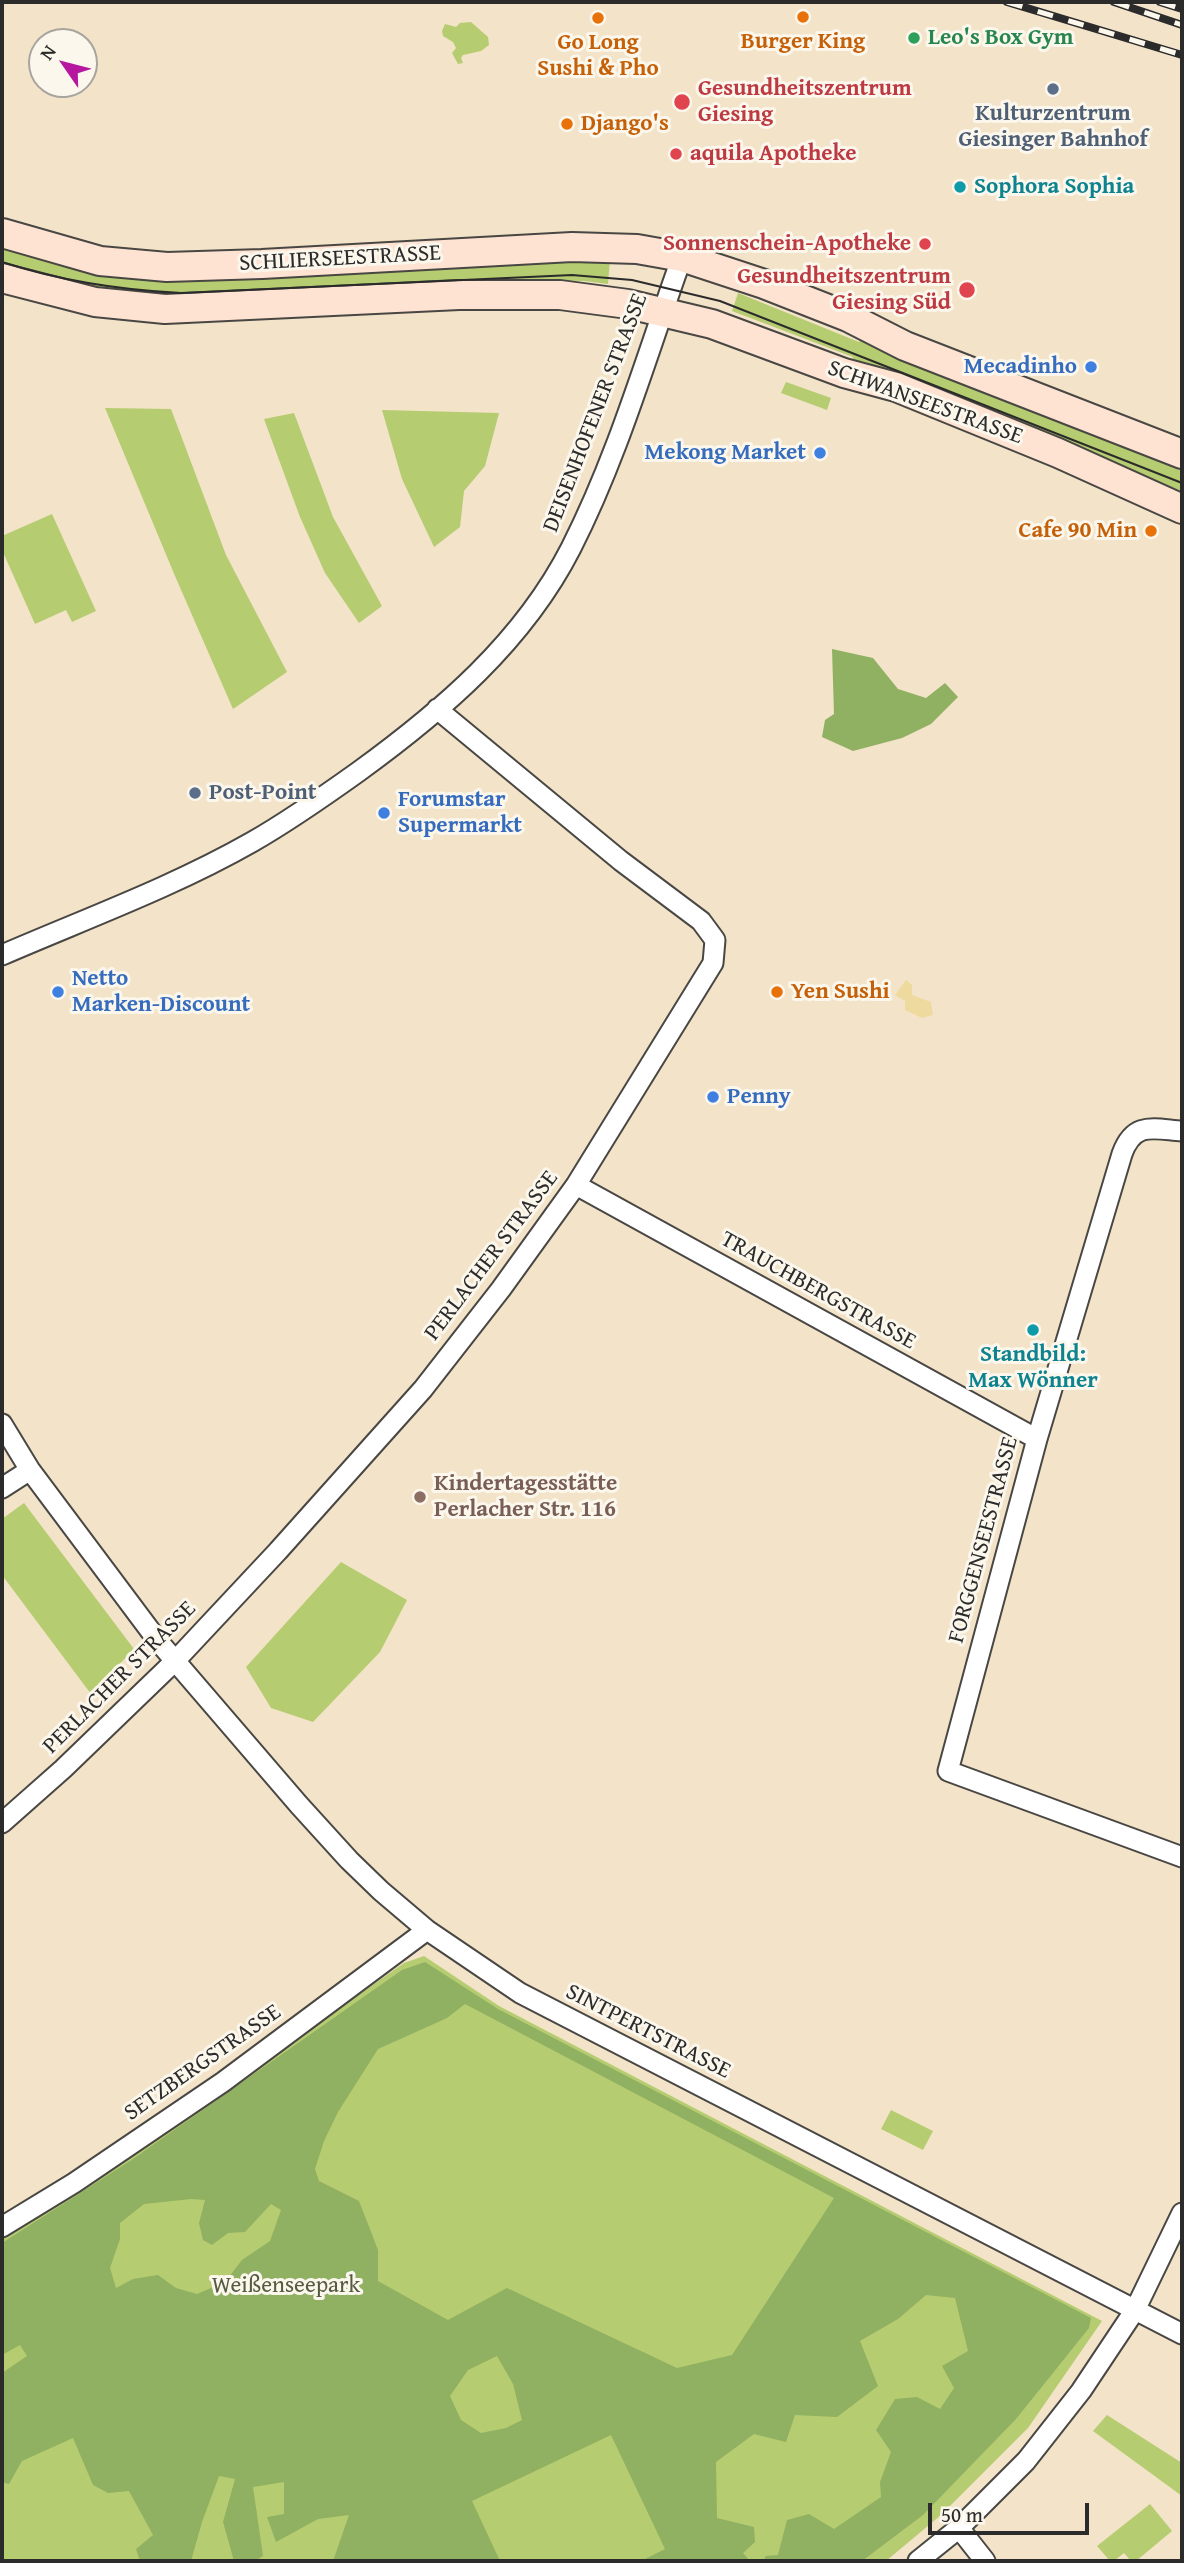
<!DOCTYPE html>
<meta charset="utf-8">
<style>
body{margin:0}
#map{position:relative;width:1184px;height:2563px;overflow:hidden;background:#f3e3c9;font-family:"Gentium Book Plus",serif}
canvas{display:block}
.frame{position:absolute;inset:0;border:4px solid #2b2b2b;pointer-events:none}
.north{position:absolute;left:28px;top:28px;width:70px;height:70px;box-sizing:border-box;background:#fbf7ec;border:2px solid #a8a59f;border-radius:50%;rotate:305deg;font-size:19px;font-weight:700;line-height:28px;text-align:center;color:#2b2b2b}
.north::after{content:'';display:block;margin:auto;width:24px;height:32px;background:#b5179e;clip-path:polygon(50% 0,100% 100%,50% 72%,0 100%)}
.scale{position:absolute;left:928px;top:2503px;width:161px;height:32px;box-sizing:border-box;border:4px solid #2b2b2b;border-top:0;padding-left:9px;font-size:21px;line-height:24px;white-space:nowrap;color:#2b2b2b;-webkit-text-stroke:5px #fbf7ec;paint-order:stroke}
</style>
<div id="map">
<canvas width="1184" height="2563"></canvas>
<div class="frame"></div>
<div class="north">N</div>
<div class="scale">50 m</div>
</div>
<script>
const g = document.querySelector('canvas').getContext('2d');
g.lineJoin = 'round';
function fillPath(path, color) {
  g.fillStyle = color;
  g.fill(path, 'evenodd');
}
function strokePath(path, color, width, dash) {
  g.strokeStyle = color;
  g.lineWidth = width;
  g.lineCap = dash ? 'butt' : 'round';
  g.setLineDash(dash || []);
  g.stroke(path);
}
function label(font, color, halo, rows, align = 'center') {
  g.font = font + ' "Gentium Book Plus",serif';
  g.lineWidth = 6;
  g.setLineDash([]);
  g.textBaseline = 'middle';
  g.strokeStyle = halo;
  g.fillStyle = color;
  for (const [text, x, y, turn = 0] of rows) {
    g.save();
    g.translate(x, y);
    g.rotate((+turn || 0) * Math.PI / 180);
    g.textAlign = isNaN(turn) ? turn : align;
    if (halo) g.strokeText(text, 0, 0);
    g.fillText(text, 0, 0);
    g.restore();
  }
}
const green = new Path2D(`
 M471,22l17,15 1,8 -8,6 -18,4 -2,3 2,5 -5,1 -6,-11 4,-5 -3,-6 -10,-6 -1,-5 3,-7 11,3 4,-4z
 M2,246l263,28 345,-15 -2,25 -24,-3 -51,-1 -342,19 -92,-6 -97,-23z
 M738,293l121,49 3,-6 320,130v25l-331,-127 2,-7 -121,-46z
 M786,382l45,16 -4,12 -46,-17z
 M105,408l66,1 55,146 61,117 -54,37 -58,-133z
 M382,410l117,3 -14,53 -21,25 -4,36 -26,20 -32,-68z
 M294,413l39,104 49,89 -23,17 -34,-50 -25,-56 -36,-98z
 M52,514l44,97 -24,11 -6,-12 -31,14 -33,-74v-14z
 M24,1503l110,146 -43,45 -89,-119v-56z
 M341,1562l66,38 -27,52 -67,70 -42,-14 -25,-41z
 M424,1956l75,50 603,315 -74,107 -87,87 -55,46h-884v-324l125,-80 277,-194z
 M891,2110l42,21 -10,19 -42,-21z
 M1107,2415l75,48v33l-89,-65z
 M1150,2504l22,27 -36,30h-5l-7,-8 -10,8h-4l-13,-15z`);
const forest = new Path2D(`
 M832,649l41,9 25,31 28,9 19,-15 13,14 -27,27 -29,14 -49,13 -31,-14 3,-17 9,-6z
 M425,1962l73,47 593,309 -2,10 -73,91 -93,96 -61,46h-99l3,-5 12,-1 9,-35 22,-6 25,15 47,-32 -1,-15 11,-30 -15,-22 19,-31 22,-2 23,12 14,-21 -12,-22 26,-15 -13,-53 -29,-3 -28,24 -38,22 18,45 -41,31 -42,-2 -9,27 -32,-8 -38,28 1,56 37,9 1,15 -12,11 7,8h-109l24,-12 -54,-114 -139,66 28,60h-167l16,-46 -31,4 -42,23 -9,-25 17,-3v-32l-31,5 10,69 -8,5h-21l-11,-39 12,-43 -16,-3 -17,46 -11,39h-51l-4,-12 17,-14 -24,-44 -21,2 -15,-8 -20,-47 -51,23 -13,23 -7,-2v-109l25,-17 -7,-11 -18,10v-112l128,-82 272,-191zM465,2004l369,194 -102,157 -55,13 -170,-80 -59,32 -70,-39v-31l-19,-49 -40,-20 -4,-12 9,-28 14,-29 40,-63 69,-31zM191,2199l14,1 -6,23 4,17 9,5 16,-12 17,-1 26,-28 10,6 -11,31 -28,19 -17,22 -28,12 -21,-6 -18,-13 -25,4 -17,9 -6,-20 10,-29v-16l24,-19zM497,2356l16,28 9,36 -16,8 -25,5 -20,-13 -11,-24 18,-26z`);
const sand = new Path2D(`
 M906,980l6,5v10l19,7 2,13 -11,3 -17,-8v-9l-10,-6z`);
const minor = new Path2D(`
 M2,955c83,-36 171,-68 250,-113 37,-21 71,-45 106,-70 84,-61 165,-130 213,-224 47,-92 76,-194 111,-291
 M1182,1131c-29,-2 -48,-10 -60,23l-85,285 -89,332 234,86
 M576,1185l461,254
 M2,1424l28,46 128,171 141,164 50,55 32,31 46,39 93,63 662,341
 M2,1488l28,-18
 M2,1823l61,-54 112,-108 103,-110 145,-162 78,-100 75,-104 137,-222 2,-23 -14,-19 -80,-60 -184,-152
 M2,2227l72,-44 149,-101 204,-152
 M959,2528l26,33
 M918,2561l41,-33 67,-67 55,-70 54,-81 47,-97`);
const secondary = new Path2D(`
 M2,233l98,28 67,6 95,-3 310,-17 65,2 45,8 82,27 84,33 57,29 277,108
 M2,278l93,24 70,7 294,-14h101l68,9 84,20 132,49 52,14 162,66 124,56`);
const tram = new Path2D(`
 M2,262c59,19 117,28 179,31l391,-18 60,5 88,21 462,182`);
const rail = new Path2D(`
 M1007,2l175,53
 M1114,2l68,23
 M1160,2l22,7`);
const markers = [
 [803,17,7,"#e8710a"],
 [598,18,7,"#e8710a"],
 [914,38,7,"#2e9e5b"],
 [1053,89,7,"#5c6f8a"],
 [682,102,9,"#e0444e"],
 [567,124,7,"#e8710a"],
 [676,154,7,"#e0444e"],
 [960,187,7,"#0f9aa8"],
 [925,244,7,"#e0444e"],
 [967,290,9,"#e0444e"],
 [1091,367,7,"#3f7fe0"],
 [820,453,7,"#3f7fe0"],
 [1151,531,7,"#e8710a"],
 [195,793,7,"#5c6f8a"],
 [384,813,7,"#3f7fe0"],
 [58,992,7,"#3f7fe0"],
 [777,992,7,"#e8710a"],
 [713,1097,7,"#3f7fe0"],
 [1033,1330,7,"#0f9aa8"],
 [420,1497,7,"#8d6e63"]
];
const leisureNames = [
 ["Leo's Box Gym",928,38]
];
const foodNames = [
 ["Burger King",803,42],
 ["Go Long",598,43],
 ["Sushi & Pho",598,69],
 ["Django's",581,124,"left"],
 ["Cafe 90 Min",1137,531,"right"],
 ["Yen Sushi",791,992,"left"]
];
const healthNames = [
 ["Gesundheitszentrum",698,89],
 ["Giesing",698,115],
 ["aquila Apotheke",690,154],
 ["Sonnenschein-Apotheke",911,244,"right"],
 ["Gesundheitszentrum",951,277,"right"],
 ["Giesing Süd",951,303,"right"]
];
const serviceNames = [
 ["Kulturzentrum",1053,114],
 ["Giesinger Bahnhof",1053,140],
 ["Post-Point",209,793,"left"]
];
const cultureNames = [
 ["Sophora Sophia",974,187],
 ["Standbild:",1033,1355,"center"],
 ["Max Wönner",1033,1381,"center"]
];
const streetNames = [
 ["SCHLIERSEESTRASSE",340,259,-3],
 ["SCHWANSEESTRASSE",925,403,20],
 ["DEISENHOFENER STRASSE",596,413,-69],
 ["PERLACHER STRASSE",492,1256,-53],
 ["TRAUCHBERGSTRASSE",818,1291,29],
 ["FORGGENSEESTRASSE",984,1540,-75],
 ["PERLACHER STRASSE",120,1678,-45],
 ["SINTPERTSTRASSE",648,2032,27],
 ["SETZBERGSTRASSE",203,2063,-35]
];
const shopNames = [
 ["Mecadinho",1077,367,"right"],
 ["Mekong Market",806,453,"right"],
 ["Forumstar",398,800],
 ["Supermarkt",398,826],
 ["Netto",72,979],
 ["Marken-Discount",72,1005],
 ["Penny",727,1097]
];
const educationNames = [
 ["Kindertagesstätte",434,1484],
 ["Perlacher Str. 116",434,1510]
];
const parkNames = [
 ["Weißenseepark",286,2286]
];
fillPath(green, '#b6cc70');
fillPath(forest, '#90b062');
fillPath(sand, '#eeda9e');
strokePath(minor, '#494743', 23);
strokePath(secondary, '#494743', 32);
strokePath(minor, '#fff', 19);
strokePath(secondary, '#fee3d2', 28);
strokePath(tram, '#2b2b2b', 2);
strokePath(rail, '#2b2b2b', 8);
strokePath(rail, '#fbf7ec', 5, [16]);
for (const [x, y, r, color] of markers) {
  const dot = new Path2D();
  dot.arc(x, y, r, 0, 2 * Math.PI);
  g.fillStyle = color;
  g.fill(dot);
  strokePath(dot, '#fbf7ec', 2.5);
}
label('bold 23px', '#27864d', '#fbf7ec', leisureNames, 'left');
label('bold 23px', '#c56008', '#fbf7ec', foodNames);
label('bold 23px', '#be3a42', '#fbf7ec', healthNames, 'left');
label('bold 23px', '#4e5e75', '#fbf7ec', serviceNames);
label('bold 23px', '#0d838f', '#fbf7ec', cultureNames, 'left');
label('23px', '#2b2b2b', '#fbf7ec', streetNames);
label('bold 23px', '#366cbe', '#fbf7ec', shopNames, 'left');
label('bold 23px', '#785e54', '#fbf7ec', educationNames, 'left');
label('23px', '#555b40', '#fbf7ec', parkNames);
</script>
